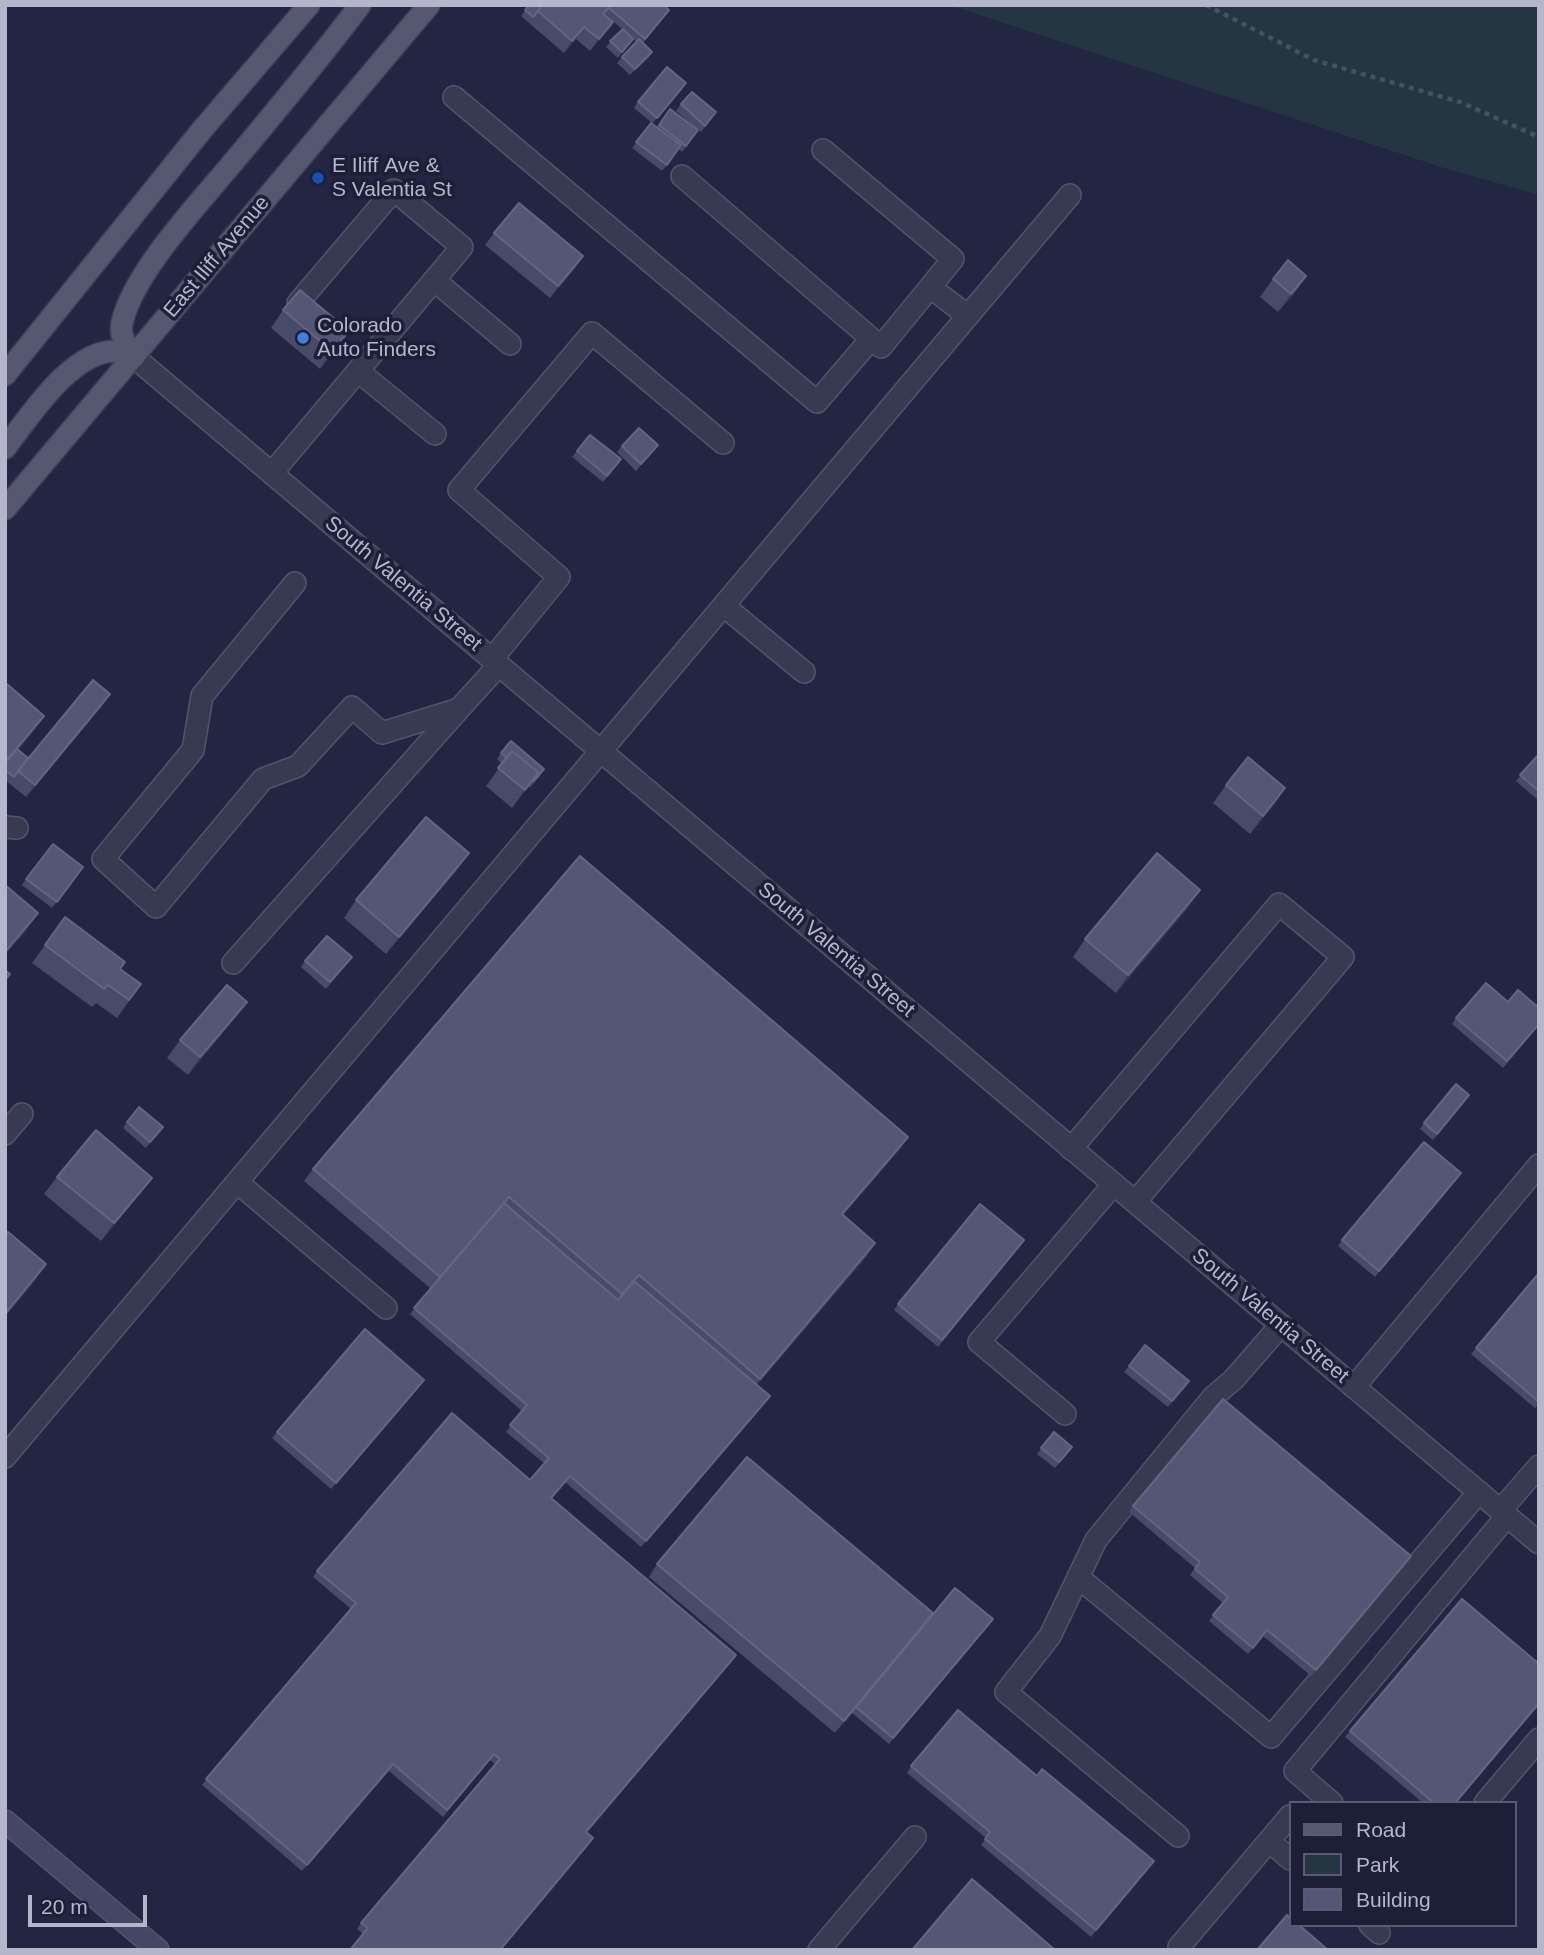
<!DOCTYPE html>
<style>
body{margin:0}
#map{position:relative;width:1544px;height:1955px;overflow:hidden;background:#232642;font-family:Helvetica,sans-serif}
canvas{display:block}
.frame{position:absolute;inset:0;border:7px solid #b5b6cc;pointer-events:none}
.legend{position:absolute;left:1289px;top:1801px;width:228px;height:126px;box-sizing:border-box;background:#1d1e37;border:2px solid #5a5b73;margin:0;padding:9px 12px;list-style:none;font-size:21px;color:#b5b6cc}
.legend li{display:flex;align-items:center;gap:14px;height:35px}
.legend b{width:35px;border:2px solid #5a5b73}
.scale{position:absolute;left:28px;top:1895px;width:119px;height:32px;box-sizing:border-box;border:4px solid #b5b6cc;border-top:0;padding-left:9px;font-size:21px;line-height:24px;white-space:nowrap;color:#b5b6cc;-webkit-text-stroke:5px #1d1e37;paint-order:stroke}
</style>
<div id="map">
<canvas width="1544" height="1955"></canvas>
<div class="frame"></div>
<ul class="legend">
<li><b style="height:9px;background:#565872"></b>Road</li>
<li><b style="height:19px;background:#253643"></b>Park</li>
<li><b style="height:19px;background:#545675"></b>Building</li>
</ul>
<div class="scale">20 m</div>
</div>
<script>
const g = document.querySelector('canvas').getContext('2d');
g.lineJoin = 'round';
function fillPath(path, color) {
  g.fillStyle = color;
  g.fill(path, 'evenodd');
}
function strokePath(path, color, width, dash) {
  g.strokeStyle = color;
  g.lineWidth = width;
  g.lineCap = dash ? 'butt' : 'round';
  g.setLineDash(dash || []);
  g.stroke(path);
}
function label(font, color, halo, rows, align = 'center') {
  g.font = font + ' Helvetica,sans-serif';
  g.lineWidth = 7;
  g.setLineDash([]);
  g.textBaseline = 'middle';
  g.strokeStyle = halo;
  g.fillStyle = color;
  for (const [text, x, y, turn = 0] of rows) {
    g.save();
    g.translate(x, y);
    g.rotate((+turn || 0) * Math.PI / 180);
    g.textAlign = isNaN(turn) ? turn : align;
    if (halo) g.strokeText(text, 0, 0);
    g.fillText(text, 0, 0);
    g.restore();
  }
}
const green = new Path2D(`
 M949,5h590v190l-95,-27z`);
const path = new Path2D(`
 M1206,5l108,55 146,42 79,35`);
const lane = new Path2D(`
 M454,97l363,305 54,-63
 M682,176l199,171 72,-88 -130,-109
 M434,280l76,64
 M930,287l38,29
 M358,371l77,63
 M272,473l190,-226 -68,-57 -96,113
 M295,583l-93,113 -9,54 -90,109 53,48 107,-128 35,-13 54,-59 30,26 77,-24 40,-44
 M724,606l80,66
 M492,659l67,-82 -100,-87 133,-157 131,110
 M5,827l12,1
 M233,963l226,-254
 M5,1134l17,-20
 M1071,1149l208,-245 64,53 -208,245
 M238,1183l148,125
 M1354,1387l185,-222
 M1065,1414l-86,-72 135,-158
 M5,1457l1065,-1262
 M1500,1511l39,-45
 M1078,1577l193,160 208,-245
 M1332,1803l-37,-32 212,-255
 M1485,1803l54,-64
 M1178,1836l-172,-144 44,-56 46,-96 117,-143 21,-18 47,-54
 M1269,1841l21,18
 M1370,1925l9,8
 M1179,1947l111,-131
 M819,1950l96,-113`);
const street = new Path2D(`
 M134,357l1405,1186`);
const secondary = new Path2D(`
 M5,1821l153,129`);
const primary = new Path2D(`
 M134,357c-7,-10 -15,-21 -12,-34 11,-52 84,-127 118,-169 41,-49 82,-98 120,-149
 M5,375l196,-244 108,-126
 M5,448c25,-32 68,-100 113,-97 5,1 11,4 16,6
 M5,509l424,-504`);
const wall = new Path2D(`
 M529,5l140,5 -26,33 9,9 -4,6 -18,17 -13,-12 5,-6 15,-15 -6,-5 2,2 -15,19 -12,-11 16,-18 -17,-15 8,8 -23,29 -14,-12 -12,14 -43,-37z
 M681,89l-29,35 5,3 13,-18 28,21 -16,22 -3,-3 -17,22 -30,-23 19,-25h1l-18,-15 4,-6z
 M681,104l35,8 -15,20 -25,-21z
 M494,233l81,35 -25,30 -65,-53z
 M1306,276l-12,18 -16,18 -18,-15 13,-18z
 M283,310l66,21 -13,18 -16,20 -49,-41z
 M658,445l-22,26 -19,-19 5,-6z
 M577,451l40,14 -14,17 -31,-25z
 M5,686l31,42 -18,22 10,8 74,-52 -76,91 -21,-17z
 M501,753l43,16 -14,19 -2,-2 -16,22 -26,-22 16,-22 -5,-5z
 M1539,754v47l-23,-20z
 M1226,785l59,3 -12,18 -23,28 -37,-31z
 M469,853l-13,18 -70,83 -42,-36 12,-18z
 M83,867l-31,41 -30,-23 4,-6z
 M1188,908l-72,85 -43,-36 12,-18z
 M45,945l96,39 -24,34 -21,-15 -4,4 -60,-44z
 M352,957l-26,32 -25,-22 4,-6z
 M247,1002l-13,17 -46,56 -21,-17 13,-18z
 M1508,1002l31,6v17l-36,43 -51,-44 4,-6z
 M1465,1101l-32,39 -13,-11 4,-6z
 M127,1122l36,5 -17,21 -23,-20z
 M908,1137l-8,12 -57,66 24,41 -110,129 8,17 -124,145 -76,-65 -14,16 180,163 -145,171 3,12 -89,106h-150l13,-16 -6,-5 4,-6 134,-159 -5,-4 -47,57 -54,-46 -87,100 -100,-86 149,-176 -38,-32 4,-6 213,-91 14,-17 -38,-31 16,-21 -112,-97 21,-25 -127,-108 9,-12z
 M1461,1173l-86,104 -37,-31 4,-6z
 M57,1177l95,1 -13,17 -38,46 -57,-47z
 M1024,1240l-86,107 -44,-37 4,-6z
 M1539,1273v131l-4,4 -64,-54z
 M1129,1366l60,15 -21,26 -44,-35z
 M419,1386l-88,103 -59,-51 5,-6z
 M1054,1432l18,15 -17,21 -18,-14z
 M1133,1506l273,56 -95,114 -48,-40 -15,18 -39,-33 14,-18 -33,-28 5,-7 -66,-56z
 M657,1564l276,49 55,13 -99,118 -37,-31 -17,20 -186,-156z
 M1539,1664v41l-83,98h-33l-78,-66 5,-6z
 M911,1766l126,10 117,85 -63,76 -110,-92 5,-7 -79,-65z`);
const shadedWall = new Path2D(`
 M613,22l-9,12 -14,17 9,-12z
 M584,27l-8,12 -12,14 8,-12z
 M652,52l-4,6 -18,17 5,-6z
 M583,256l-8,12 -25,30 8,-12z
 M1306,276l-12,18 -16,18 13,-18z
 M349,331l-13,18 -16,20 12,-18z
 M110,694l-8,12 -76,91 9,-12z
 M44,716l-8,12 -31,36v-2z
 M538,772l-12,18 -14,18z
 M1285,788l-12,18 -23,28 13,-18z
 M469,853l-13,18 -70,83 13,-17z
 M1200,890l-12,18 -72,85 12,-18z
 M38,913l-12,18 -21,24v-3z
 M247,1002l-13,17 -46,56 12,-18z
 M908,1137l-8,12 -67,78 9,-13z
 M1461,1173l-4,6 -82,98 4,-6z
 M152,1178l-13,17 -38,46 13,-18z
 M875,1243l-8,13 -115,135 8,-12z
 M46,1264l-12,18 -29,35v-3z
 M933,1613l-77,94 -21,26 9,-12z
 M993,1619l-5,7 -99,118 4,-6z
 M1539,1703v2l-84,98z
 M393,1764l-4,7 -87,100 5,-6z
 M593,1838l-4,6 -89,106z`);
const building = new Path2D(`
 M529,5h14l-10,12 -8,-7z
 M543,5h68l-8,9 10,8 -14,17 -15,-12 -12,14 -34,-30z
 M611,5h52l6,5 -24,29 -36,-31z
 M623,29l10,10 -11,13 -12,-11z
 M639,39l13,13 -17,17 -13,-12z
 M667,67l19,16 -29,35 -19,-16z
 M692,92l24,20 -11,14 -24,-22z
 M670,109l28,21 -12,16 -27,-21z
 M651,123l30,22 -14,20 -31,-23z
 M519,203l64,53 -25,30 -64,-53z
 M1288,260l18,16 -15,18 -18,-15z
 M300,290l49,41 -17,20 -49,-41z
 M639,428l19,17 -17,19 -19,-18z
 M590,435l31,24 -14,17 -30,-25z
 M93,680l17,14 -75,91 -17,-14z
 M7,684l37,32 -39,46v-76z
 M511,741l33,28 -10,12 -1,-1 5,-8 -26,-21 -5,7 -6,-5z
 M17,749l11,9 -14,19 -9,-7v-7z
 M512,751l26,21 -13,18 -27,-22z
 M1539,754v37l-19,-16z
 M1248,757l37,31 -22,28 -37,-31z
 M426,817l43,36 -70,84 -43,-37z
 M53,844l30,23 -26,35 -31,-23z
 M1157,853l43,37 -72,85 -43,-36z
 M580,856l328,281 -66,77 33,29 -115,136 -121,-104 -17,19 -113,-97 -69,80 -127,-108z
 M5,885l33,28 -33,39z
 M65,917l60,45 -5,7 21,15 -12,16 -21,-15 -4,4 -59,-44z
 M327,936l25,21 -22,25 -25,-21z
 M5,970l5,4 -5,6z
 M1486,983l22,19 10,-12 21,18v16l-32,37 -51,-43z
 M227,985l20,17 -47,55 -20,-17z
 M1456,1084l13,11 -32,39 -13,-11z
 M139,1107l24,20 -13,15 -23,-20z
 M96,1130l56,48 -38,45 -57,-46z
 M1424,1142l37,31 -82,98 -37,-31z
 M504,1203l114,97 16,-19 136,115 -124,145 -76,-65 -19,22 185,157 -150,177 7,6 -93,112h-150l18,-22 -7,-5 139,-164 -6,-5 -47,56 -54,-46 -86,101 -101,-86 150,-176 -39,-32 135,-158 78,67 19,-22 -39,-33 17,-20 -113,-97z
 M980,1204l44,36 -82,100 -44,-36z
 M8,1232l38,32 -41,50v-78z
 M1539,1273v129l-63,-54z
 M365,1329l59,51 -88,103 -59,-51z
 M1145,1345l44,36 -17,20 -43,-35z
 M1223,1399l188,157 -95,114 -49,-40 -14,18 -40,-33 15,-18 -33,-28 5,-7 -67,-56z
 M1054,1432l18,15 -13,15 -18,-14z
 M747,1457l186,156 -89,108 -187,-157z
 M955,1588l38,31 -100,119 -37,-31z
 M1462,1599l77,65v39l-84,100h-21l-84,-72z
 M958,1710l79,66 5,-7 112,92 -58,69 -111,-91 5,-7 -79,-66z
 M972,1879l83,71h-143z
 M1287,1915l3,3v7h9l29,25h-71z`);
const markers = [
 [318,178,7,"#1a4fb4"],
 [303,338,7,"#3f7fe0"]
];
const poiNames = [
 ["E Iliff Ave &",332,166],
 ["S Valentia St",332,190],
 ["Colorado",317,326],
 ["Auto Finders",317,350]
];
const streetNames = [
 ["East Iliff Avenue",217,257,-50],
 ["South Valentia Street",403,584,40],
 ["South Valentia Street",836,950,40],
 ["South Valentia Street",1270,1316,40]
];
fillPath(green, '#253643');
strokePath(lane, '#53546c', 24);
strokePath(street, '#53546c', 24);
strokePath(secondary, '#53546c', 24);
strokePath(primary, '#3f4058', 24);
strokePath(path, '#445360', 4.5, [5, 5]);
strokePath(lane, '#383a52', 21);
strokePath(street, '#383a52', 21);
strokePath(secondary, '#454665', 21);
strokePath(primary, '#565872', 21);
fillPath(wall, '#484a6a');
fillPath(shadedWall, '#343756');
fillPath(building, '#545675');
strokePath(building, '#636582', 2);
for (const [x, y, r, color] of markers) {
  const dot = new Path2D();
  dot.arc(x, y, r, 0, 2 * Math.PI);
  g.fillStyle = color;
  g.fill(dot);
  strokePath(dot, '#1d1e37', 2.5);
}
label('21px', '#b5b6cc', '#1d1e37', poiNames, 'left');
label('21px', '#b5b6cc', '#1d1e37', streetNames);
</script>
